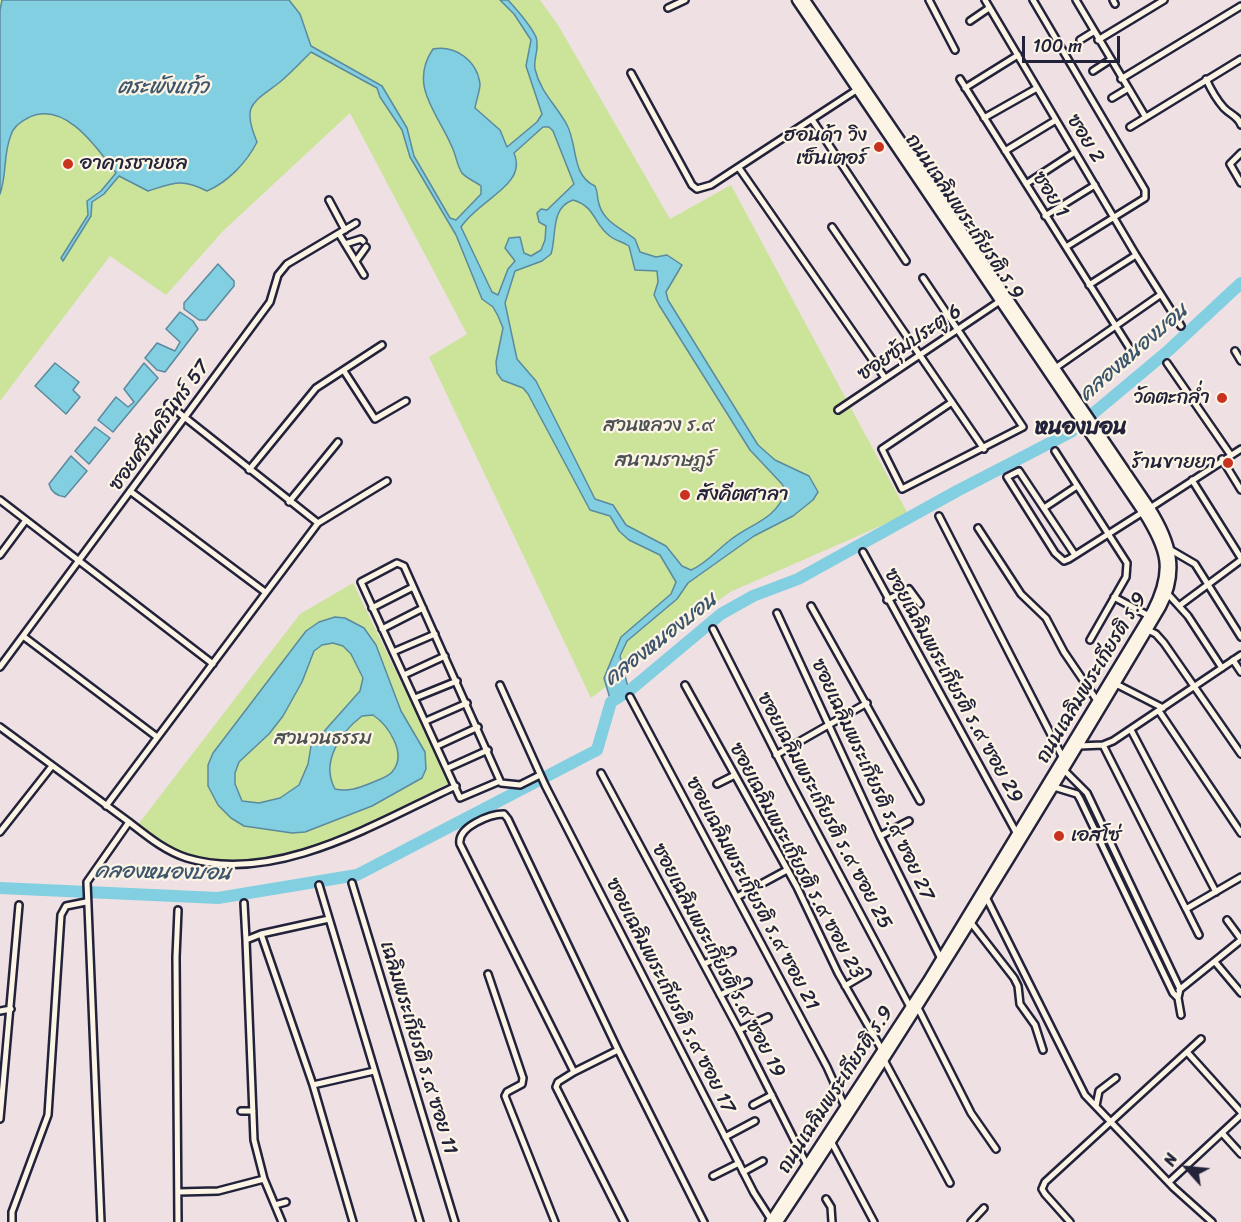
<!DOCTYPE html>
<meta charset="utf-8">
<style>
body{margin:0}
#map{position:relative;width:1241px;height:1222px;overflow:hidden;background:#eee0e3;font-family:Sriracha,sans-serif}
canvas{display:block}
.north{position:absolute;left:1157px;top:1138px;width:60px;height:60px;-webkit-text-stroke:4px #fcf5e5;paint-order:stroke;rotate:297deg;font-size:16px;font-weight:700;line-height:24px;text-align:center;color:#22223b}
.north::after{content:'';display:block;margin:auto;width:21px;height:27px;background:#22223b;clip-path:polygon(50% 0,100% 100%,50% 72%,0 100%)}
.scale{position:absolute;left:1022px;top:36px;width:98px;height:27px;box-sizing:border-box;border:3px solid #22223b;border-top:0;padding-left:8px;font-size:18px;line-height:21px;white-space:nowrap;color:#22223b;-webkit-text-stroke:4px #fcf5e5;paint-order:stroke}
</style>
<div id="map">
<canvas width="1241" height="1222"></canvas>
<div class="north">N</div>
<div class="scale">100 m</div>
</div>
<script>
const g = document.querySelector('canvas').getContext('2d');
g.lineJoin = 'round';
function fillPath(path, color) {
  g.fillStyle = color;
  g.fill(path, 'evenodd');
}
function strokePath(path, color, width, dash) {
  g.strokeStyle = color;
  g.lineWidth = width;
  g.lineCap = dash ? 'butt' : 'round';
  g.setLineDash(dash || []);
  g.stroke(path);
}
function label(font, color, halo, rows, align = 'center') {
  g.font = font + ' Sriracha,"Playpen Sans Thai",sans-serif';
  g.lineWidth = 4.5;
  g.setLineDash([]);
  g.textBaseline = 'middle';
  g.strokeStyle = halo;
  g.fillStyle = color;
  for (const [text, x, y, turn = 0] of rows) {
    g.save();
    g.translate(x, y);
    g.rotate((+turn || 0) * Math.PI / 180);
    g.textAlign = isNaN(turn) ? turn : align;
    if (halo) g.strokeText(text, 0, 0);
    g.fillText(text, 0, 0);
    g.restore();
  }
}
const green = new Path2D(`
 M0,0h540l18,25 112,194 61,-34 177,329 -178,78 -139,106 -162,-341 38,-23 -117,-221 -127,118 -57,64 -56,-39 -110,145z
 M353,583l97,200c-76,36 -175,99 -262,72 -19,-5 -36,-18 -51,-29l163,-212z`);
const water = new Path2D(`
 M2,0h287l11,14 11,32 71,40 25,42 7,28 36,62 6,2 25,-26v-8c-5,-4 -15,-8 -19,-13 -5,-7 -6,-18 -10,-26 -14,-34 -44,-61 -19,-98 22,-4 44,11 47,35 0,7 -4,17 -5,24l25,22 7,17 30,-25 5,-8 -16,-48 5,-26 -17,-26 -14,-14h8c10,11 22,24 28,37 4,12 -3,21 -1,32 5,23 22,37 32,56 11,21 4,50 28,61 3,6 2,9 3,14 4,22 22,27 37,39l5,13 16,5 11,-2 15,10 -16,27 2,8 90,145 17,15 34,16 9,16 -5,8 -20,16 -39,20 -66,47 -11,16 -50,42 -7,15 9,35 -18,11 -7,-24 17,-41 50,-43 5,-12 -16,-27 -31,-15 -10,-9 -9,-15 -20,-6 -62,-116 -5,-6 -21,-8 -5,-7 -1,-11 7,-34 -5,-12 -5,-9 -11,-8 -26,-64 -46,-78 -8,-27 -22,-33 -3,-9 -66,-36c-10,10 -20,21 -31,30 -27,21 -39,22 -23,60 -10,20 -29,40 -50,49 -26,-13 -33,-8 -59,0l-29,-15 -15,18 -12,8 -1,14 -28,45 -2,-3 27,-43 -1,-14 14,-10 15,-18c-20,-27 -53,-75 -90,-54 -6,4 -13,8 -15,16 -8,19 -4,40 -11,59v-184zM543,127h6l4,4 21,53 -27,26 -6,-1 -4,4 2,9 7,4 -1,14 -4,10 -10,6 -7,-3 -4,-16 -11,1 -4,10 10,13 -7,8 -10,26 -6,-3 -31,-65c18,-28 67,-42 53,-74zM573,200c24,7 20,25 38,37 6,4 12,5 18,9l6,24 22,1 1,11 -4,13 5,10 91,145 32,34 4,7c-11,30 -35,32 -57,50 -12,9 -23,23 -38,29l-9,-4 -16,-20 -40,-21 -13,-20 -18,-6 -59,-118 -19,-22 -12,-56 10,-32 27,-10 9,-7c6,-19 -1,-46 22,-54z
 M218,264l16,17v5l-28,34h-7l-15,-11v-6z
 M180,312l13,9 5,8 -33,43 -8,-2 -12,-12 12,-15 18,8 5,-9 -14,-13z
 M55,363l24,19 -6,8 7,7 -14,17 -31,-28z
 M144,363l14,15 -45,54 -15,-12 18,-23 12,10 6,-5 -10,-13z
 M95,427l15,11 -21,26 -14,-13z
 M71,456l16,15 -22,26c-8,-1 -14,-6 -16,-13z
 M335,617l10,1 19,10 12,17 25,66 24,41 1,17 -4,9 -50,28 -67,26 -13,1 -48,-7 -13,-8 -13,-13 -10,-19v-21l5,-12 93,-122 13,-9zM333,643l10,3 8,8 12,24 -3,13 -49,55 -3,18 -9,21 -19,13 -21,5 -17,-2 -7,-17v-11l4,-11 30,-28 14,-18 19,-34 12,-31 8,-6zM373,715c15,10 35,39 19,57 -4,5 -14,8 -21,11 -12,5 -23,9 -36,6 -15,-27 6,-57 27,-73z`);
const river = new Path2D(`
 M0,888l218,10 139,-23 240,-125 14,-48 18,-11 92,-77 32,-18 45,-17 159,-88 114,-59 98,-82 72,-67`);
const minor = new Path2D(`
 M929,0l26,50
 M985,0l151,255 45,71
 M1033,0l112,190v8l-79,49
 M1076,0l69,116
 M1113,0l2,4
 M668,8l17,-8
 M970,21l19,-13
 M1080,40l13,-8
 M1098,40l66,-40
 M1093,71l17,-11
 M631,73l61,112 5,4 14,-4 147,-96
 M960,79l174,276
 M1121,79l120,-73
 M1206,79c5,11 10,20 18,29 7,7 14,8 17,17
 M965,88l53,-33
 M1112,98l15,-9
 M984,118l53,-30
 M813,121l93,140
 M1130,127l111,-68
 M1005,151l51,-31
 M1241,153l-11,11 11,19
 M739,168l146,210
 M1026,184l49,-32
 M329,200l16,30
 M1045,216l50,-31
 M832,227l152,222
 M339,234l25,41
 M345,244l16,-5 2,2
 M356,261l10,-14
 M923,278l100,149 -121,62 -20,-40 70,-47
 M1089,285l47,-30
 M1235,351l6,10
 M1167,363l63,91
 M1054,369l106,-74
 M344,371l31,48 31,-18
 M168,404l150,119
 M838,410l162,-109
 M1055,451l72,112 -1,14 -36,63
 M1222,459l19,31
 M249,470l67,-82 66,-43
 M1192,480l49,78
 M130,491l135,101
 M0,500l213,164
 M289,502l49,-60
 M1044,508l33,-22
 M1150,508l91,-59
 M939,516l124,242
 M978,528l43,66 25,24 18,34 34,50
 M1171,550l24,14 46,73
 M863,552l154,282
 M0,555l26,-35
 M1075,555l-56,-84 -12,6 48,76 9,8 5,-2 74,-47
 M1168,594l20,22 34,52
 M1114,597l35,19
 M887,600l22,-11 11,15
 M811,606l109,195
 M1179,606l62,-46
 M372,608l41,-21
 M777,613l103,223 61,123
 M382,629l41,-21
 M713,629l78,154 119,224
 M1148,630l8,4 8,9 77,111
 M23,636l134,101
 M393,652l42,-18
 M1233,660l8,12
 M0,667l270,-365 8,-27 9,-11 69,-41
 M404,675l41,-19
 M1116,684l47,24
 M500,685l45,100 209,408 18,28
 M685,685l112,202 41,86 44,77
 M630,697l197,370 18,40
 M415,698l42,-17
 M1159,711l82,122
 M426,721l41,-18
 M0,727l129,95 -42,60 14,340
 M1131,730l85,162
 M1103,745l83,164 55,-32
 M437,746l41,-19
 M1079,746l24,-1 10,-4 128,-86
 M776,755l91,-52
 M448,768l40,-18
 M1064,770l23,23 93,196 -2,9 3,17
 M601,773l138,257 68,135
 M500,781l-40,17 -99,-216 36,-19 7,3 97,217 19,2 20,-10
 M717,784l18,-9
 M1054,787l23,7 3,5 93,194 5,5
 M106,806l212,-283 69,-42
 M129,822c18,14 36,29 58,36 89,27 191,-36 269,-72
 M0,832l52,-66
 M880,836l29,-15
 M352,883l103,339
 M319,885l101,337
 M737,897l50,-27
 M987,899l98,196 89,93 38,34
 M244,903l2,37
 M1186,909l13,26
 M178,910l-2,47 2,265
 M1227,920l14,19
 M972,924l42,54 4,8 2,18 15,21 8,25
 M261,934l52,151 40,137
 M1215,962l26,31
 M704,964l28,-13
 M488,974l35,104 -1,6 -15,8 -2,4 50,126
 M845,986l22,-13
 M1179,990l62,-50
 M720,995l28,-13
 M918,1008l53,105 25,36
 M0,1011l11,-2
 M739,1030l29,-13
 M1187,1052l54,60
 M884,1060l66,123
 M574,1072l44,-22
 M313,1085l61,-14
 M753,1105l19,-10
 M1096,1106l3,-15 17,-13
 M241,1111h12
 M0,1119l19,-214
 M1222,1133l19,21
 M725,1137l30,-16
 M832,1143l42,79
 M743,1172l20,-11
 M713,1176l26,-13
 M1169,1182l72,-67
 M178,1192l40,-1 46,-12
 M826,1199l5,8 1,15
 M275,1205l11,-3
 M12,1222v-10l36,-97 13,-200 5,-9 20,-4
 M282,1222l-18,-43 -10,-39 -8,-200 15,-6 68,-15
 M624,1222l-68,-135 2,-5 16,-10 -114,-228c-3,-17 30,-30 44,-30l4,5 110,231 86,172
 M971,1222l13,-14
 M1070,1222l-25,-28 -3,-5 3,-7 156,-143`);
const secondary = new Path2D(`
 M770,1222l157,-240 225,-371c21,-41 15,-61 -9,-99l-346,-512
 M778,1222c134,-201 260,-407 383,-615 19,-36 10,-66 -11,-99l-345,-508`);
const markers = [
 [879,147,6,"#c8321e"],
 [68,164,6,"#c8321e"],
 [1222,398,6,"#c8321e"],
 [1228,463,6,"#c8321e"],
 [685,495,6,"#c8321e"],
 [1059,836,6,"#c8321e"]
];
const poiNames = [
 ["ฮอนด้า วิง",867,136],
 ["เซ็นเตอร์",867,159],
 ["อาคารชายชล",80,164,"left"],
 ["วัดตะกล่ำ",1210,398],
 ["ร้านขายยา",1216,463],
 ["สังคีตศาลา",697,495,"left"],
 ["เอสโซ่",1071,836,"left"]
];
const streetNames = [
 ["ซอย 2",1085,139,59],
 ["ซอย 1",1050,195,58],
 ["ถนนเฉลิมพระเกียรติ ร.9",964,217,56],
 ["ซอยซุ้มประตู 6",910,343,-34],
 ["ซอยศรีนครินทร์ 57",160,426,-54],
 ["ถนนเฉลิมพระเกียรติ ร.9",1092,678,-59],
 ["ซอยเฉลิมพระเกียรติ ร.๙ ซอย 29",953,686,61],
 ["ซอยเฉลิมพระเกียรติ ร.๙ ซอย 27",872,780,65],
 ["ซอยเฉลิมพระเกียรติ ร.๙ ซอย 25",824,811,62],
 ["ซอยเฉลิมพระเกียรติ ร.๙ ซอย 23",796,861,62],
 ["ซอยเฉลิมพระเกียรติ ร.๙ ซอย 21",752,894,62],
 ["ซอยเฉลิมพระเกียรติ ร.๙ ซอย 19",718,961,62],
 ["ซอยเฉลิมพระเกียรติ ร.๙ ซอย 17",670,996,63],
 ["เฉลิมพระเกียรติ ร.๙ ซอย 11",418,1048,73],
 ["ถนนเฉลิมพระเกียรติ ร.9",836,1090,-57]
];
const parkNames = [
 ["สวนหลวง ร.๙",659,426],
 ["สนามราษฎร์",665,461],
 ["สวนวนธรรม",323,739]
];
const waterNames = [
 ["ตระพังแก้ว",163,88],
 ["คลองหนองบอน",1134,353,-41],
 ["คลองหนองบอน",661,640,-38],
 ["คลองหนองบอน",163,873,1]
];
const quarterNames = [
 ["หนองบอน",1081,428]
];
fillPath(green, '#cbe49a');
fillPath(water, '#81cfe0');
strokePath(water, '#5b8a9e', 1.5);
strokePath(river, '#81cfe0', 12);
strokePath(minor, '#22223b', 10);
strokePath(secondary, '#22223b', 13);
strokePath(minor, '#fcf5e5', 5);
strokePath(secondary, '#fcf5e5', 8);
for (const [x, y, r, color] of markers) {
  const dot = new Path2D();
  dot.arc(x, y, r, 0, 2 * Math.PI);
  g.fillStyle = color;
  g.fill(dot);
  strokePath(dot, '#fcf5e5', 2);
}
label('20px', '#22223b', '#fcf5e5', poiNames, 'right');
label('20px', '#22223b', '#fcf5e5', streetNames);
label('20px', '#4c5253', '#fcf5e5', parkNames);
label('italic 21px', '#3e566d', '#fcf5e5', waterNames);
label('bold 22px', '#22223b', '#fcf5e5', quarterNames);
</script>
